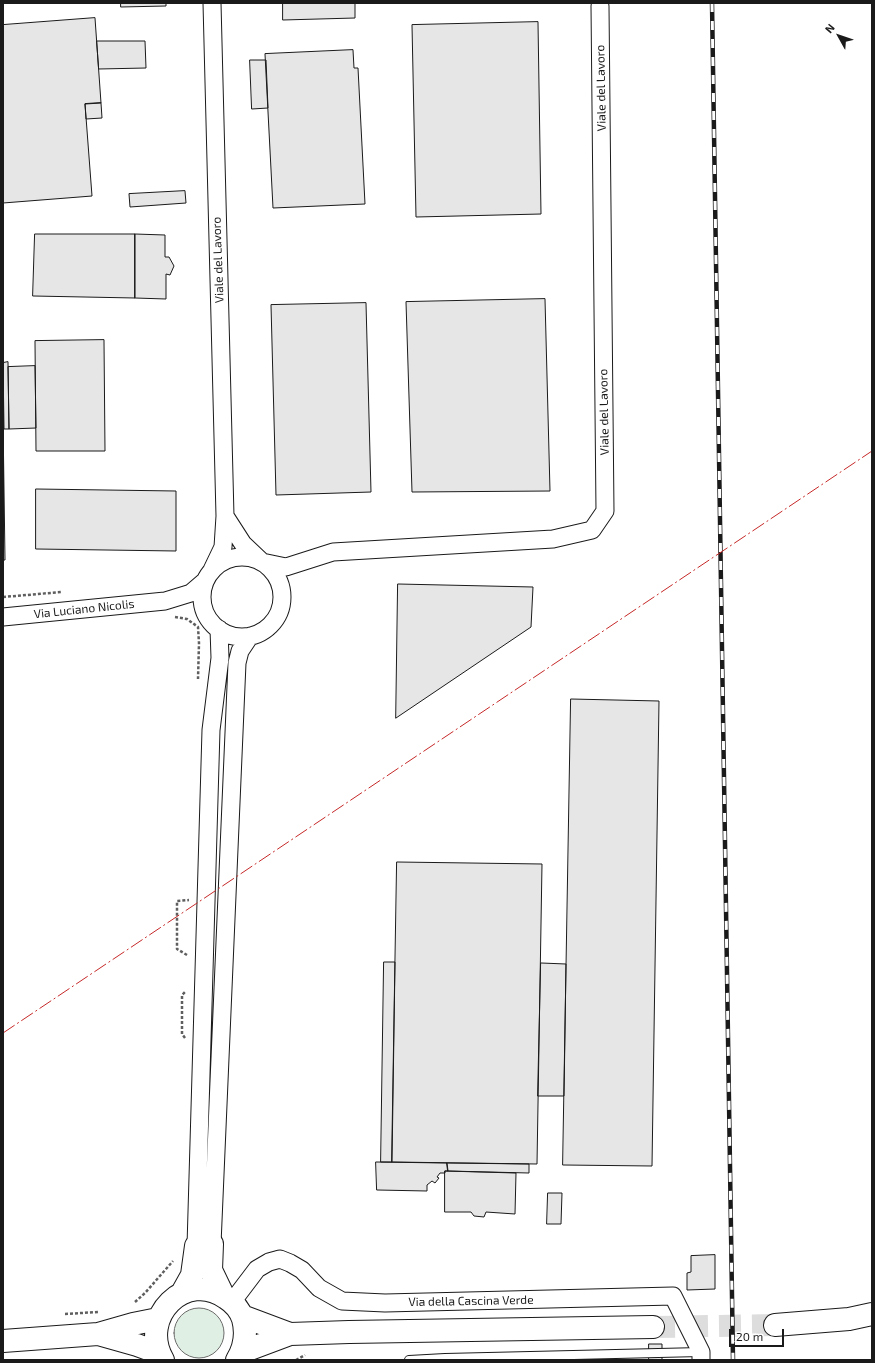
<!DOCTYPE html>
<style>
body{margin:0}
#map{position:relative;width:875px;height:1363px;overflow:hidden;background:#fff;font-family:"Exo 2",sans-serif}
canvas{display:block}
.frame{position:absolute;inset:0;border:4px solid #1a1a1a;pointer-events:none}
.north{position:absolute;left:819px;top:16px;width:40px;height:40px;-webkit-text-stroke:3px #fff;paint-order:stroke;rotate:310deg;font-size:11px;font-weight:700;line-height:16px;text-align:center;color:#1a1a1a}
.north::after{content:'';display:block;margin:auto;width:14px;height:18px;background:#1a1a1a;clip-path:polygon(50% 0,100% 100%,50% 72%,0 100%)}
.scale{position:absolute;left:729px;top:1329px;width:55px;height:18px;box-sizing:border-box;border:2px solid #1a1a1a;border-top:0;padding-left:5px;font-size:12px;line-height:14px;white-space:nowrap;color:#1a1a1a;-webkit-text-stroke:3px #fff;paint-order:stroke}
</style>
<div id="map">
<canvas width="875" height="1363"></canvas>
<div class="frame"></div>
<div class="north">N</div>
<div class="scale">20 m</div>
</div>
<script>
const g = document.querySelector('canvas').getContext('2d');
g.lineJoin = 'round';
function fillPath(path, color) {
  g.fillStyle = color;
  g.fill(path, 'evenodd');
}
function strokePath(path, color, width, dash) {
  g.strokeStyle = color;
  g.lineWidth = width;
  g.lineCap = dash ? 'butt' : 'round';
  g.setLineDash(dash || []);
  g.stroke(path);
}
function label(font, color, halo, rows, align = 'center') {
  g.font = font + ' "Exo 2",sans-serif';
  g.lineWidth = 3;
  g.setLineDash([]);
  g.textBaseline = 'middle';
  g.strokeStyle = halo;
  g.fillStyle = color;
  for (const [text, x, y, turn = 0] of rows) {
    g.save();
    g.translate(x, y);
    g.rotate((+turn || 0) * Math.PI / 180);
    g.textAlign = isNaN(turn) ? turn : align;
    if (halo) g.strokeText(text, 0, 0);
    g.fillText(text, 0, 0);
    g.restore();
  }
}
const green = new Path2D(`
 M174 1333a25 25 0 1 1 50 0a25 25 0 1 1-50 0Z`);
const building = new Path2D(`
 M121,3h45v3l-45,1z
 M283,3h72v15l-72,2z
 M95,18l6,85 -16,1 7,92 -89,7v-178z
 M538,22l3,192 -125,3 -4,-192z
 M97,41h48l1,27 -47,1z
 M353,50l1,18h4l7,136 -92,4 -8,-154z
 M250,60h16l2,48 -16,1z
 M101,103l1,15 -16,1 -1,-15z
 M185,191l1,12 -56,4 -1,-13z
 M35,234h100v64l-102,-2z
 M135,234l30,1v22h4l5,9 -4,9 -4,-1v25l-31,-1z
 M545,299l5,192 -138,1 -6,-190z
 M366,303l5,189 -95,3 -5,-190z
 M104,340l1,111h-69l-1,-110z
 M8,362l1,67h-5l-1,-66z
 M35,366l1,62 -27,1 -1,-62z
 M3,419l2,141h-2z
 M36,489l140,2v60l-140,-2z
 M398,584l135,3 -2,40 -135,91z
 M571,699l88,2 -7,465 -89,-1z
 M397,862l145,2 -5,300 -145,-2z
 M384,962h11l-3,200h-11z
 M541,963l25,1 -2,132h-26z
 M376,1162l71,1 1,8h-3v2h-5l-3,4 2,1 -4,5 -3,-2 -5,4v6l-50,-1z
 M447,1163l82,1v9l-81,-2z
 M445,1171l71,2 -1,41 -29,-2 -2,5 -10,-1 -3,-4h-26z
 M548,1193h14l-1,31h-14z
 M715,1255v34l-28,1v-17l4,-1v-16z
 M649,1344h13v16h-13z`);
const primaryTunnel = new Path2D(`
 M653,1327l122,-2`);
const path = new Path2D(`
 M3,597l59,-5
 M175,617l12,2 11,8 1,16 -1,36
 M187,955l-10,-6v-48l12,-1
 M185,1038l-3,-4v-39l4,-4
 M135,1302l10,-9 28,-32
 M65,1314l33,-2
 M296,1360l9,-5`);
const service = new Path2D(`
 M409,1360l36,-2 256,-6`);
const minor = new Path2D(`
 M212,3l13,513 -2,31 -11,23
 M225,516l18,28 19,18 24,5 47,-15 220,-13 39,-9 13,-19 -5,-505
 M202 597a40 40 0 1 1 80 0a40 40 0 1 1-80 0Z
 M3,617l162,-16 26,-8 14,-12
 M212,1244l25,-581 3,-12 10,-15
 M196,1246l15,-516 9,-72 -1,-29
 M232,1302l25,-33 12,-7 11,-3 10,4 12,7 17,18 23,13 43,2 288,-7 28,56v8`);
const primary = new Path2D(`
 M212,1244l-1,26 12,25
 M182,1293l10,-18 4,-29
 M242,1316l48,18
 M775,1325l74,-6 23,-5
 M98,1334l39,11 22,8
 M3,1341l95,-7 35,-10 25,-5
 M242,1352l48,-18 59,-2 304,-5
 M163,1360c-25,-43 23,-91 63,-62 8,5 14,12 17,21 4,15 2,28 -6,41`);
const rail = new Path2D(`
 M712,3l21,1357`);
const power = new Path2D(`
 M3,1033l869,-582`);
const streetNames = [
 ["Viale del Lavoro",601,88,-91],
 ["Viale del Lavoro",218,260,-92],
 ["Viale del Lavoro",604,412,-91],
 ["Via Luciano Nicolis",84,609,-6],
 ["Via della Cascina Verde",471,1301,-1]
];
fillPath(green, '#e0efe3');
strokePath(green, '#6a6a6a', 1);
fillPath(building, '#e6e6e6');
strokePath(building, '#1a1a1a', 1);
strokePath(primaryTunnel, '#ddd', 22, [22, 11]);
strokePath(service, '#1a1a1a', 10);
strokePath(minor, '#1a1a1a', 19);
strokePath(primary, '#1a1a1a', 24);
strokePath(path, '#5f5f5f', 2.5, [3, 2]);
strokePath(service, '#fff', 8);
strokePath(minor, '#fff', 17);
strokePath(primary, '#fff', 22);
strokePath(rail, '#1a1a1a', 4.5);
strokePath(rail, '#fff', 3, [9]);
strokePath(power, '#c62828', 1, [14, 3, 2, 3]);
label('12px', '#1a1a1a', '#fff', streetNames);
</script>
